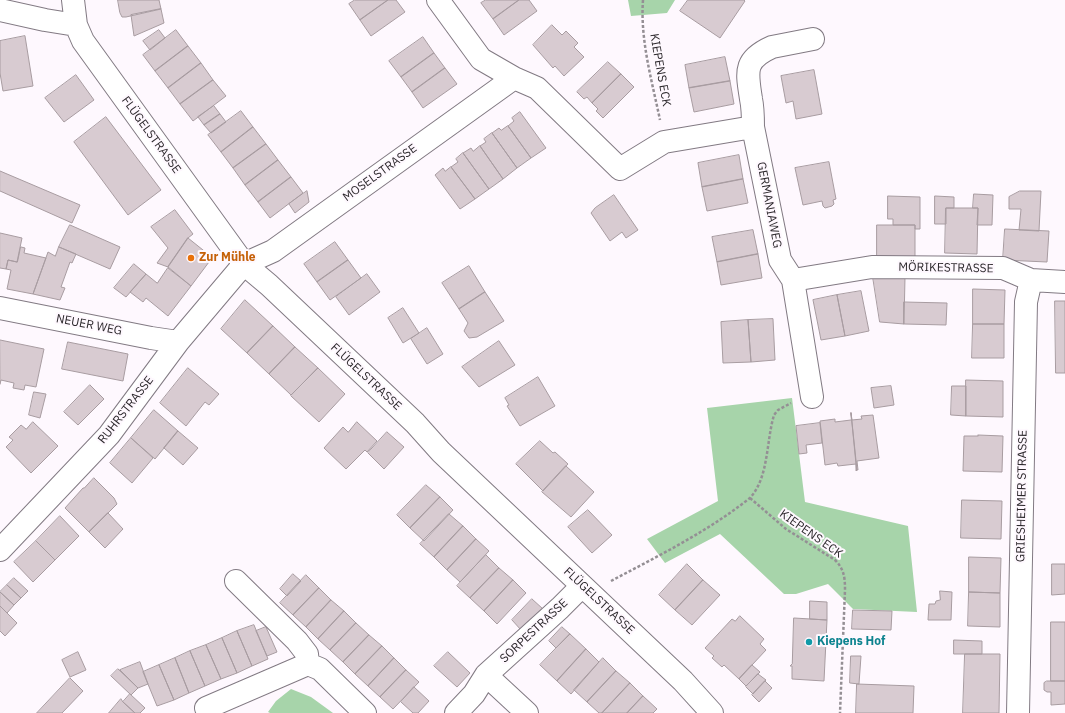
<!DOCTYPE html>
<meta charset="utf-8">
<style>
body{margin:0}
canvas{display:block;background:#fef8fe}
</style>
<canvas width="1065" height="713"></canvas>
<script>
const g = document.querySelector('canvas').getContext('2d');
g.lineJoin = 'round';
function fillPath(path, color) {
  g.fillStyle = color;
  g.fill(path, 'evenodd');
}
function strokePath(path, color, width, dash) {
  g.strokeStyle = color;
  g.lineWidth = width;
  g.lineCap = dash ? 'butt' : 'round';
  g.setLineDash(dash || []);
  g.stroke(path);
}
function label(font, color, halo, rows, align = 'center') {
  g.font = font + ' "IBM Plex Sans",sans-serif';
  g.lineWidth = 4;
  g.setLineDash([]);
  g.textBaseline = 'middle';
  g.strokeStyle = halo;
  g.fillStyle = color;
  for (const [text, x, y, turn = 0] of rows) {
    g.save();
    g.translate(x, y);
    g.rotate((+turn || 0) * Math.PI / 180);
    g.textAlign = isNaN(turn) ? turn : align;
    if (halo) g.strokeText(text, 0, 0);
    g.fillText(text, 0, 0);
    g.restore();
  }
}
const green = new Path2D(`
 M628,0h47l-8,13 -36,3z
 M792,398l13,104 103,24 9,86 -64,-3 -25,-25 -32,10h-12l-64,-60 -55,29 -18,-24 71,-38 -11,-93z
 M291,689l20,8 22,16h-63l-2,-1 8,-11z`);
const building = new Path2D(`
 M118,0h41l2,9 -35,8h-4l-2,-4z
 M355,0h33l-28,20 -11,-16z
 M388,0h8l9,12 -34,24 -11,-16z
 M486,0h33l-26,19 -12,-16z
 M519,0h10l8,11 -33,24 -11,-16z
 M688,0h56l1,1 -25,37 -40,-27z
 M161,9l3,14 -30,13 -3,-21z
 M552,25l10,10 4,-4 12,12 -4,4 10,10 -20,19 -9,-10 -2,2 -20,-23z
 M159,30l6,8 -15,12 -7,-9z
 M176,30l12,16 -33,25 -12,-16z
 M25,36l8,50 -30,5 -3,-18v-32z
 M423,37l11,16 -33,24 -12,-16z
 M188,46l13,17 -33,25 -13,-17z
 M434,53l11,15 -33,24 -11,-15z
 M725,57l5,24 -41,7 -4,-23z
 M608,62l13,12 -29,29 -5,-6 -3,2 -7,-7z
 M201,63l12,17 -33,24 -12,-16z
 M445,68l12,16 -34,24 -11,-16z
 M814,70l8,44 -26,5 -3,-18 -7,2 -5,-27z
 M621,74l13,13 -31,31 -7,-7 2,-2 -6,-6z
 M76,75l18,25 -30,22 -19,-24z
 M213,80l13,16 -33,25 -13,-17z
 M730,81l4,23 -40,8 -5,-24z
 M214,106l6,8 -16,11 -6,-8z
 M241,111l12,16 -32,25 -13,-17z
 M520,112l26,36 -15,10 -23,-32 6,-5 -2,-3z
 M220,114l6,8 -15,11 -7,-8z
 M106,117l55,73 -33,25 -54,-73z
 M508,126l23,32 -14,10 -25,-35 7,-5 2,2z
 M253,127l13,17 -33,24 -12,-16z
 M492,133l25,35 -14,11 -23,-33 6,-4 -2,-3z
 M266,144l12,16 -33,25 -12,-17z
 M480,146l23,33 -14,10 -26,-36 8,-5 2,3z
 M463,153l26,36 -14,10 -24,-32 7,-5 -2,-3z
 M739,155l4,24 -41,8 -4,-24z
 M278,160l13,17 -33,25 -13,-17z
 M829,162l7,37 -3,1 1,4 -2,2 -7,2 -2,-2 -1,-5 -19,4 -8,-37z
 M451,167l24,32 -15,10 -25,-34 8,-7 2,3z
 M0,171l80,34 -8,18 -72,-32z
 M291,177l12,16 -33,25 -12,-16z
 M743,179l5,24 -41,8 -5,-24z
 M307,191l2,11 -14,11 -6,-9z
 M1020,191h21l-2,40 -20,-1 2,-21h-12v-12z
 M974,194l19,1 -1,30h-15l1,-17h-5z
 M614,195l24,35 -12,8 -4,-6 -12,9 -19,-28 4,-5z
 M888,196l32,1v32h-5v-4h-22v-6h-5z
 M935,196l19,1v11h-8v16h-11z
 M946,208h32l-1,46 -32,-1z
 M175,210l18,24 -5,4 -20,29 -11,-4 11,-15 -17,-21z
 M70,225l50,22 -10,22 -51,-22z
 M877,225h38v32l-38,-1z
 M1005,229l44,2 -2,31 -44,-2z
 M753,230l5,24 -41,8 -5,-25z
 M0,233l22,5 -5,24 -9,-2 -2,9 -6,-1z
 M188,238l20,16 1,8 -18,24 -23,-19z
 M335,242l13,18 -31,22 -13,-18z
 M21,247l4,1 -1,5 22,5 -13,36 -26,-5 4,-19 -5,-1 2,-9 9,2z
 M59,247l17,7 -4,9 -2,-1 -9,25 4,1 -5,12 -27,-6 15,-42 7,4z
 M758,254l4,24 -41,7 -4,-23z
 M348,260l13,18 -31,22 -13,-18z
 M134,264l12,10 -20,23 -12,-9z
 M469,266l16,26 -26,17 -17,-26z
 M168,268l23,18 -23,30 -22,-18 -3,4 -13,-10 16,-18 11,9z
 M367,274l13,18 -31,23 -13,-18z
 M873,277h32l-1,47 -24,-2z
 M973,289l32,1 -1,34h-31z
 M861,291l8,40 -24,5 -8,-41z
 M485,292l19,29 -27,16 -8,1 -5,-7 4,-8 -9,-14z
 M837,295l8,41 -24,4 -8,-40z
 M245,300l28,26 -26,27 -26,-24z
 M1055,301h10v72h-9z
 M904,302l43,1 -1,22 -42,-1z
 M403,308l16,25 -16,10 -15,-25z
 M773,319l2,41 -24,2 -3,-42z
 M748,320l3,42 -28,1 -2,-41z
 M973,324h31v34h-32z
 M273,326l22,21 -26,27 -22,-21z
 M427,328l16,26 -16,10 -16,-25z
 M0,340l44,9 -8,38 -11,-2 -1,5 -11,-2 1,-5 -13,-3 -1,4z
 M499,341l16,24 -36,22 -17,-20z
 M68,342l60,12 -5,27 -61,-12z
 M295,347l23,21 -27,27 -22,-21z
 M188,368l31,26 -10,11 -4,-3 -19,24 -26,-23z
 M318,368l27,26 -26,28 -28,-26z
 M538,377l17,29 -35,20 -13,-20 2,-1 -4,-7z
 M966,380l37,1v36l-37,-1z
 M90,385l14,14 -26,26 -14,-13z
 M891,386l3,19 -20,3 -3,-20z
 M952,386h14v30l-15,-1z
 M34,392l12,2 -6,24 -11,-3z
 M154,410l24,21 -23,28 -24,-21z
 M851,413l6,57 -1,1v-7l-18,2 -1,-3 -12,2 -5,-44 15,-2v3l16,-2z
 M851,413l1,7 10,-1 -1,-3 12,-1 6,43 -22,3 1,9h-1z
 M33,422l25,24 -27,27 -25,-26 7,-7 -4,-3 12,-12 5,4z
 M357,422l20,19 -10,11 -2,-2 -19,19 -22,-21 19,-21 5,5z
 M820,423l2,20 -16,2 1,8 -8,1 -3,-28z
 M178,431l20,17 -15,17 -19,-17z
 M387,432l17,15 -20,22 -16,-16z
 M978,435l25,1 -1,36 -39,-1 1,-35h14z
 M131,438l22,20 -21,25 -22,-20z
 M540,441l13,12 2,-1 13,12 -25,27 -27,-27z
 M566,466l28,26 -23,25 -29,-25z
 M94,478l20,20 3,6 -28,28 -24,-24 18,-20h1z
 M426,485l14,12 -30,31 -13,-13z
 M440,497l13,13 -29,31 -14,-13z
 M962,500l40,1 -1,38 -40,-1z
 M588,510l24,25 -20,18 -24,-26z
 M108,513l15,16 -18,19 -16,-16z
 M449,514l14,12 -29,31 -14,-13z
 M60,516l19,20 -24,24 -19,-19z
 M463,526l13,13 -29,31 -13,-13z
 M476,539l13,12 -29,31 -13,-12z
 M36,541l19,19 -22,22 -19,-20z
 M486,555l13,13 -29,30 -13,-12z
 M969,557l32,1 -1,35 -31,-1z
 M687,564l16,16 -28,30 -16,-15z
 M1052,564h13v30l-13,1z
 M499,568l14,12 -29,31 -14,-13z
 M293,574l8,7 -14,15 -7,-7z
 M306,575l13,13 -26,27 -13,-12z
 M14,578l14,13 -7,7 -14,-13z
 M513,580l13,13 -29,31 -13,-13z
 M703,580l17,15 -28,30 -17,-15z
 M7,585l14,13 -7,7 -14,-13z
 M319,588l12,12 -25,27 -13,-12z
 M940,591l12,1 -1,28h-23l1,-16h6l1,-3 4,-1z
 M0,592l14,13 -7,8 -7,-7z
 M969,592l31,1v34l-32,-1z
 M532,599l11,10 -22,21 -9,-10z
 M331,600l13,11 -26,28 -12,-12z
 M810,601l17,1v18l-17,-1z
 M0,606l17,17 -12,13 -5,-5z
 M853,610l39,1 -1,19 -39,-1z
 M344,611l12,12 -26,27 -12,-11z
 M740,616l24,23 -4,5 6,6 -27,29 -15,-14 -2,2 -10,-9 2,-2 -9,-8 27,-29 3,2z
 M794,618l33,2 -3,61 -32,-2v-13h-2l2,-2z
 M1051,622h14v59h-14z
 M356,623l13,12 -26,27 -13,-12z
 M254,625l14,34 -16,7 -15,-35z
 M266,627l11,25 -10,4 -11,-25z
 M562,627l8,7 -14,14 -7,-7z
 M237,631l15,35 -15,7 -15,-35z
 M570,634l16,15 -29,32 -17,-16z
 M369,635l13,11 -27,28 -12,-12z
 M222,638l15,35 -16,6 -15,-34z
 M954,640l28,1v13h-28z
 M206,645l15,34 -16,7 -15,-35z
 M382,646l12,12 -26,28 -13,-12z
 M586,649l13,13 -28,32 -14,-13z
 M190,651l15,35 -16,7 -14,-35z
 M78,652l8,18 -16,7 -8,-17z
 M448,652l22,21 -13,14 -23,-21z
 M965,654h35l-1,59h-36z
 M851,656h10l-2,28 -9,-1z
 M175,658l14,35 -15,7 -15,-35z
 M394,658l12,12 -26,27 -12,-11z
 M603,658l13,13 -29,31 -13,-12z
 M140,662l8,22 -10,4 -18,-18z
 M159,665l15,35 -17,6 -14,-34z
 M752,665l8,7 -14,14 -7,-7z
 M118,669l20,19 -7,7 -20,-19z
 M406,670l13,12 -26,27 -13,-12z
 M616,671l14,12 -28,30h-3l-12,-11z
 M758,674l8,6 -13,14 -7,-7z
 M70,678l13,13 -21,22h-25z
 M765,681l7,7 -13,14 -7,-7z
 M1047,681h18v23l-14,1v-13h-4l-3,-2v-7z
 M630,683l13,13 -16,17h-25z
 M857,684l57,2 -1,27h-57z
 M414,687l15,14 -11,12h-5l-12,-11z
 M130,694l15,14 -5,5h-5l-12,-11z
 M643,696l14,13 -4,4h-26z
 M121,699l2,3 12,11h-26z`);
const path = new Path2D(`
 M643,0c-3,40 9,81 17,120
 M750,498l36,31 49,31c9,9 10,17 10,30l-5,123
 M611,581c47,-25 96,-49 139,-83 19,-21 16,-56 24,-83l4,-5 13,-7`);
const street = new Path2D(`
 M73,0l3,25 7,16 161,223 25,21 146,138 26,29 242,229 29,32
 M438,0l43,59 33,19 23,10 83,81 44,-27 89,-15
 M0,10l45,10 31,5
 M793,280l-13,-20 -27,-133c0,-10 0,-19 -2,-28 -4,-27 -8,-39 21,-52l41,-8
 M0,308l151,30 27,4
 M812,397l-19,-117 79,-13 131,1 28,12 34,2
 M0,550l109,-115 69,-93 66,-78 29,-13 241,-173
 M236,581l61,60 10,13 1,10
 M486,675l41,38
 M206,708l102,-44 12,5 45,44
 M456,713l18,-19 12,-19 74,-67 22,-22
 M1018,713l8,-411 5,-22`);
const markers = [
 [191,258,4,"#e8710a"],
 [809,642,4,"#0f9aa8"]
];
const streetNames = [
 ["KIEPENS ECK",660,70,80],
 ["FLÜGELSTRASSE",151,135,54],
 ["MOSELSTRASSE",380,173,-36],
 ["GERMANIAWEG",769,205,79],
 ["MÖRIKESTRASSE",946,268,1],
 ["NEUER WEG",89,325,11],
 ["FLÜGELSTRASSE",366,377,43],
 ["RUHRSTRASSE",126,410,-52],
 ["GRIESHEIMER STRASSE",1022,496,-89],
 ["KIEPENS ECK",811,534,35],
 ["FLÜGELSTRASSE",599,601,43],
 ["SORPESTRASSE",534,631,-43]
];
const foodNames = [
 ["Zur Mühle",199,258]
];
const cultureNames = [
 ["Kiepens Hof",817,642]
];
fillPath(green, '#a7d4aa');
fillPath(building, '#d8cbd1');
strokePath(building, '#a89ca1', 1);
strokePath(street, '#827a83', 24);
strokePath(path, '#948f94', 2.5, [3, 2]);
strokePath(street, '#fff', 22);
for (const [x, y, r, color] of markers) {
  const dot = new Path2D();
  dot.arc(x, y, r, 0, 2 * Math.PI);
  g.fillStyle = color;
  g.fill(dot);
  strokePath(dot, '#fef8fe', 1.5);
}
label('12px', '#2d292d', '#fef8fe', streetNames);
label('bold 12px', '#c56008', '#fef8fe', foodNames, 'left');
label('bold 12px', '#0d838f', '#fef8fe', cultureNames, 'left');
</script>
